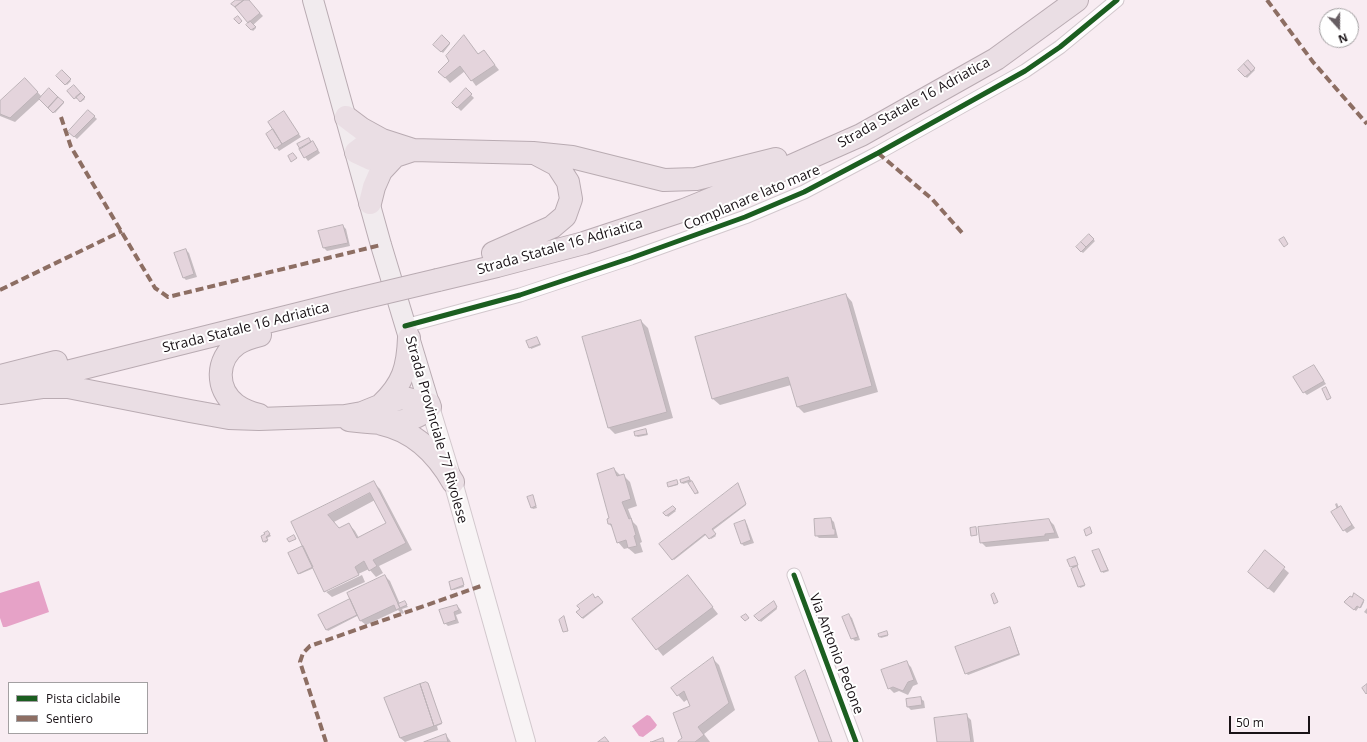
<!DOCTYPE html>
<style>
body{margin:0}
#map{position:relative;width:1367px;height:742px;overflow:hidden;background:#f8ecf2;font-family:"Open Sans",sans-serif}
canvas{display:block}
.legend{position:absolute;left:8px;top:682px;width:140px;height:52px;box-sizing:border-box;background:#fff;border:1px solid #a3a0a2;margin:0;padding:5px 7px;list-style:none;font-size:12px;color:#191216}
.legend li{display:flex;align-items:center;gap:8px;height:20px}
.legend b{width:20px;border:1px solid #a3a0a2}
.north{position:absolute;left:1319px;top:8px;width:40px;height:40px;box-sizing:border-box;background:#fff;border:1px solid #a3a0a2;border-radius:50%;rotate:159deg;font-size:11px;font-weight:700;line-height:16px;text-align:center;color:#191216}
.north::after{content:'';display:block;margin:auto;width:14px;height:18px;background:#675e63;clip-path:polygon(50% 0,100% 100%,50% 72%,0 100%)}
.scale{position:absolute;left:1229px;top:716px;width:81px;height:18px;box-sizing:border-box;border:2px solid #191216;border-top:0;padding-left:5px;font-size:12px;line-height:14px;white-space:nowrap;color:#191216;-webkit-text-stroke:3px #fff;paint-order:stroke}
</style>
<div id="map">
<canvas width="1367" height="742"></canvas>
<ul class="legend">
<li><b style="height:5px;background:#1b5e20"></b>Pista ciclabile</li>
<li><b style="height:5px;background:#8d6e63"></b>Sentiero</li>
</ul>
<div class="north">N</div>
<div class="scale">50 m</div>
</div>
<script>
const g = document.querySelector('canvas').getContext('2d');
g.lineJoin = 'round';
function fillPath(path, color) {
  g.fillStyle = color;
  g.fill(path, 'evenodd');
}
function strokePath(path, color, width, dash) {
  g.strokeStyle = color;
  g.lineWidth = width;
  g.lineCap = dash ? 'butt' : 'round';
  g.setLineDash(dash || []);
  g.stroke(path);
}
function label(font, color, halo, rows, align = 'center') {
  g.font = font + ' "Open Sans",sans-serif';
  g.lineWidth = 4;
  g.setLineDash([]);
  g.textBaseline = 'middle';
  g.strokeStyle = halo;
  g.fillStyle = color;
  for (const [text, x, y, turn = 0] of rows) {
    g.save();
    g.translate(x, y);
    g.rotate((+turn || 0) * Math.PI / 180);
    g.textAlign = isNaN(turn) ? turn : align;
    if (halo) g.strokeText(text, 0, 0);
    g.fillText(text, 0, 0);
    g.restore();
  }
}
const water = new Path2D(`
 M39,581l10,31 -43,15h-3l-3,-9v-25z
 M647,715l3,1 7,9 -2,3 -12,9 -4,-1 -7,-10z`);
const shadow = new Path2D(`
 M237,0h10l16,16 -10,9 3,3 -3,3 -6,-6 3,-2z
 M442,37l8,7 -7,9 -8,-8z
 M464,37l14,17 6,-3 15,19 -23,16 -11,-15 -15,12 -10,-11 10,-11z
 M1248,62l7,8 -8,8 -8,-8z
 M62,71l9,10 -4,4 -10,-9z
 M30,84l12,13 7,-7 15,13 -9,10 -15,-14 -25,23 -15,-6v-14z
 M74,86l11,13 -4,3 -3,-4 -2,1 -8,-8z
 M466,90l8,8 -13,13 -8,-8z
 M88,111l9,8 -20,20 -8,-7z
 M286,115l15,22 -22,14 -12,-17 7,-4z
 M310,140l5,5 5,8 -12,8 -8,-11z
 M343,226l3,3 4,17 -23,5 -3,-3 -4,-16z
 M1089,235l6,6 -12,12 -6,-6z
 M186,250l3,3 8,24 -11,3 -3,-3z
 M846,295l6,7 26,90 -74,21 -6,-6 -7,-22 -71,20 -7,-6z
 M641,321l7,7 25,90 -58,16 -6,-6 -26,-90z
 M537,338l4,7 -10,4 -3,-7z
 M1314,366l12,18 -19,11 -3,-3z
 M646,430l2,5 -10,2 -2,-1v-4z
 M614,469l7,7 2,-1 7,7 7,24 -9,3 5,13 4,4 5,16 -2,1 3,9 -8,2 -7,-6 -4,1 -6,-7 -5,-14 -4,-4z
 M689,478l1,1 9,14 -2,1 -1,-1 -7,-11 -6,2 -1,-1 -1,-3z
 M373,482l7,7 32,61 -33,16 4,7 -7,4 -7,-8 -43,20v3l36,-17 3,7 -33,15 -7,-6 -11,-23 -14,6 -2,-1 6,-26 -12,-25zM375,500l12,24 -28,14 -4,-7 -6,-7 -10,5 -5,-7z
 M677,482l1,3 -8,2 -1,-1z
 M738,484l8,21 -34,26 4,5 -5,3 -4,-5 -33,26 -13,-16z
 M533,497l4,11 -4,1 -1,-1z
 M1337,503l2,5 4,3 12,17 -8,5 -3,-3 -9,-26z
 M673,508l3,3 -8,6 -3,-4z
 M831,519l3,3 4,16h-19l-3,-3z
 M1049,520l5,5 5,13 -10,1v2l-63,6 -5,-5z
 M744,521l3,3 7,19 -10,3 -3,-3z
 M269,533l2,3 -4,2 1,3 -3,2 -3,-6z
 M1099,550l10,21 -6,2 -9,-21z
 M1265,552l24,21 -15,20 -20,-16z
 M1076,559l2,7 -2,1 2,2 7,17 -5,2 -8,-18 1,-1 -5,-8z
 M385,576l5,5 10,23h6l2,3 -6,2 2,4 -2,1 -4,-4 -32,15 -5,-4 -2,-6 -31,16 -1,-1 -7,-15 30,-15z
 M688,576l30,38 -55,42 -30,-37z
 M463,580l1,7 -10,3 -2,-1z
 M598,597l5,6 -20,16 -5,-7z
 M1363,601l1,1 -3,6 -2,-1 -3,4 -11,-9z
 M775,603l2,6 -16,13 -5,-6z
 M457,606l3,3 2,4 -6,2 3,8 -11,3 -3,-3z
 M1367,608v6l-3,-2z
 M849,615l3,3 8,22 -5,1 -3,-3z
 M1010,628l10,27 -52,20 -2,-2z
 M888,634v2l-7,2 -1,-1 -1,-2z
 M713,659l6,6 16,45 -31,24 6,8h-31l5,-4 7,-31 -3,-8 -4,3 -12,-14z
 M906,662l5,5 7,17 -5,2 -5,9 -9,-4 -5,2 -5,-5z
 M805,671l1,1 26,70h-12z
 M429,685l13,39 -5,2 1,4 -33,12 -6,-5 -13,-39z
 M920,698l4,3 1,7 -14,2 -3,-3 -1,-7z
 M966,715l5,5 3,22h-36z
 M446,735l5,7h-24z`);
const building = new Path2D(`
 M236,0h8l-9,7 -4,-3z
 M244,0h5l11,13 -12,10 -13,-16z
 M238,16l4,5 -3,3 -5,-5z
 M250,21l6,6 -5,3 -5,-5z
 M442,35l8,8 -9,9 -8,-7z
 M464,35l14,19 6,-4 11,15 -24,16 -11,-15 -15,12 -7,-6 11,-11 -3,-5z
 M1248,60l7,8 -4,4 -7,-8z
 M1244,64l7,8 -6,5 -7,-7z
 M62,70l9,9 -6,6 -9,-9z
 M25,78l13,14 -28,26 -10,-4v-13z
 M74,85l7,8 -7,6 -7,-8z
 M49,88l9,9 -10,11 -9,-9z
 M466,88l6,6 -15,14 -5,-5z
 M81,93l4,4 -5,5 -4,-5z
 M58,97l6,5 -11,11 -5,-5z
 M88,110l7,6 -21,21 -6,-5z
 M284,111l15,23 -17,10 -14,-22z
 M273,129l9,15 -7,5 -9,-15z
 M309,138l2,4 -11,7 -3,-5z
 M313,141l5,9 -14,8 -5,-9z
 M293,153l4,5 -6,4 -3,-6z
 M343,225l5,18 -25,5 -5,-17z
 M1089,234l5,5 -8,8 -5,-5z
 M1284,237l4,7 -4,3 -5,-7z
 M1081,242l5,5 -5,5 -5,-5z
 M186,249l8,25 -11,4 -9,-25z
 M846,294l26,92 -75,21 -9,-30 -76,22 -17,-62z
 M641,320l26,92 -59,16 -26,-91z
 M537,337l3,7 -11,4 -3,-7z
 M1314,365l10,16 -21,12 -10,-16z
 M1326,387l5,11 -4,2 -5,-11z
 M646,429l1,5 -12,2 -1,-4z
 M614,468l3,8 7,-2 7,25 -9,3 7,17 2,-1 5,17 -2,1 3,10 -9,2 -2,-8 -9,3 -6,-19h-3l-1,-5 2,-1 -12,-44z
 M689,477l1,3 -9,3 -1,-3z
 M677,480l1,4 -10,3 -1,-4z
 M374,481l32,62 -33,17 4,6 -8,5 -5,-10 -9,6 4,8 -35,17 -33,-70zM370,493l16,30 -29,15 -8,-15 -10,5 -11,-13z
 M692,481l6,11 -3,2 -7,-11z
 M738,483l8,21 -34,25 4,5 -7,5 -4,-5 -33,26 -13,-16z
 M533,495l3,11 -5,2 -4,-11z
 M673,506l3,3 -10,7 -3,-3z
 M1341,506l11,19 -9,6 -12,-19z
 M831,518l2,11h2v6l-20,1 -1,-17z
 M1049,519l6,14 -10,1v2l-65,7 -2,-16z
 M745,520l6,20 -10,4 -7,-20z
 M976,527l1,8 -6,1 -1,-8z
 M1090,527l2,6 -6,3 -2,-6z
 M268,531l2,3 -4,3 2,3 -5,2 -2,-6 4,-2 -1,-1z
 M294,535l2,4 -7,3 -2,-3z
 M303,546l10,21 -15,7 -10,-21z
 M1099,549l9,21 -7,2 -9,-21z
 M1265,550l20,17 -17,22 -20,-17z
 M1075,557l3,8 -8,2 -3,-7z
 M1077,566l8,19 -7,2 -7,-18z
 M385,575l15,33 -4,2 -2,-5 -34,16 -13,-28z
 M688,575l25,32 -57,43 -24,-31z
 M462,578l2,7 -13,5 -2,-8z
 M994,593l4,9 -4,2 -3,-9z
 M1354,593l10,7 -4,8 -3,-2 -3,4 -10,-8 6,-6 2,1z
 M593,594l2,4 3,-2 5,6 -21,16 -6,-6 4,-3 -3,-3z
 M350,599l7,16 -31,15 -8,-15z
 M405,601l2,4 -7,3 -2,-4z
 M774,601l3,6 -18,14 -5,-5z
 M457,605l2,5 -5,2 2,8 -12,4 -5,-14z
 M746,614l3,4 -4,3 -4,-4z
 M849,614l9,23 -7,2 -9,-22z
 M564,616l4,15 -5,1 -4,-12z
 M1010,627l9,27 -54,20 -10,-27z
 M887,631l1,4 -9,2 -1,-3z
 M713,657l16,46 -31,24 6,8 -9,7h-17v-1l4,-3 -9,-25 17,-7 -6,-15 -7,5 -6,-8z
 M907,661l7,19 -6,2 -5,9 -10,-4 -5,2 -7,-19z
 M805,670l27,72h-13l-24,-65z
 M426,682l2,1 14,40 -8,3 -14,-42z
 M420,684l14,42 -34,12 -16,-40z
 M1367,684v9l-1,1 -4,-6z
 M921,697l1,8 -15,2 -1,-8z
 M967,714l4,28h-34l-3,-24z
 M446,734l2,8h-24z
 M605,737l4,5h-11z
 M663,738l1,4h-14h1z`);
const street = new Path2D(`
 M405,326l115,-31 111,-37 114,-41 59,-25 74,-39 147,-82 35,-24 57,-47
 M794,575l62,167`);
const secondary = new Path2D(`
 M430,407l23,75 73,260`);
const primary = new Path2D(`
 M313,0l68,245 49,162`);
const highway = new Path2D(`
 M346,117l16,12 20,11 31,10 120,3 39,4 92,23 32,-1 80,-20
 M382,140l-14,3 -12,9 15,7 24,-3 18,-6
 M370,203l4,-16 7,-16 14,-15
 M493,253l59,-26 13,-11 6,-17 -3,-17 -11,-17 -19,-10
 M438,280l59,-14 87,-23 100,-33 98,-40 79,-35 135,-76 81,-59
 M0,376l56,-14
 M39,379l315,-79
 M0,393l42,-6h26l122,24 39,7 30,1 86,-3 17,-3 32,-13 10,-2 25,6
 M382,404c21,-20 26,-37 27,-66
 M259,415c-8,-2 -16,-5 -23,-10 -21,-16 -20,-46 1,-61 7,-5 15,-7 23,-9
 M349,420c27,3 60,8 81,-13
 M382,424c32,7 55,30 71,58`);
const highwayBridge = new Path2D(`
 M354,300l84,-20`);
const quiet = new Path2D(`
 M1267,0l46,62 54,62
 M61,117l10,30 84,141 13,9 213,-52
 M878,153l54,46 32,36
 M0,290l122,-59
 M326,742l-26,-80 3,-9 7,-7 171,-60`);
const cycleway = new Path2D(`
 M405,326l115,-31 111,-37 114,-41 59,-25 74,-39 147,-82 35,-24 57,-47
 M794,575l62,167`);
const streetNames = [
 ["Strada Statale 16 Adriatica",914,103,-29],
 ["Complanare lato mare",752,198,-23],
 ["Strada Statale 16 Adriatica",560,247,-16],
 ["Strada Statale 16 Adriatica",246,328,-14],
 ["Strada Provinciale 77 Rivolese",436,430,74],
 ["Via Antonio Pedone",836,654,69]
];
fillPath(water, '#e6a2c7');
fillPath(shadow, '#0003');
fillPath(building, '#e4d4dc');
strokePath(building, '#bcb2b7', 1);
strokePath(street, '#d2c8cd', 15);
strokePath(secondary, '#d2c8cd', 20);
strokePath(primary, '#b9abb2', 22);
strokePath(highway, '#b9abb2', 24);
strokePath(street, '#fefcfd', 13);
strokePath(secondary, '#f8f4f5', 18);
strokePath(primary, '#f1ebee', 20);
strokePath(highway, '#eadee4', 22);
strokePath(highwayBridge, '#b9abb2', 24, []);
strokePath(highwayBridge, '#eadee4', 22);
strokePath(quiet, '#8d6e63', 4, [8, 4]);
strokePath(cycleway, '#1b5e20', 5);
label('14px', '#191216', '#fff', streetNames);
</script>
